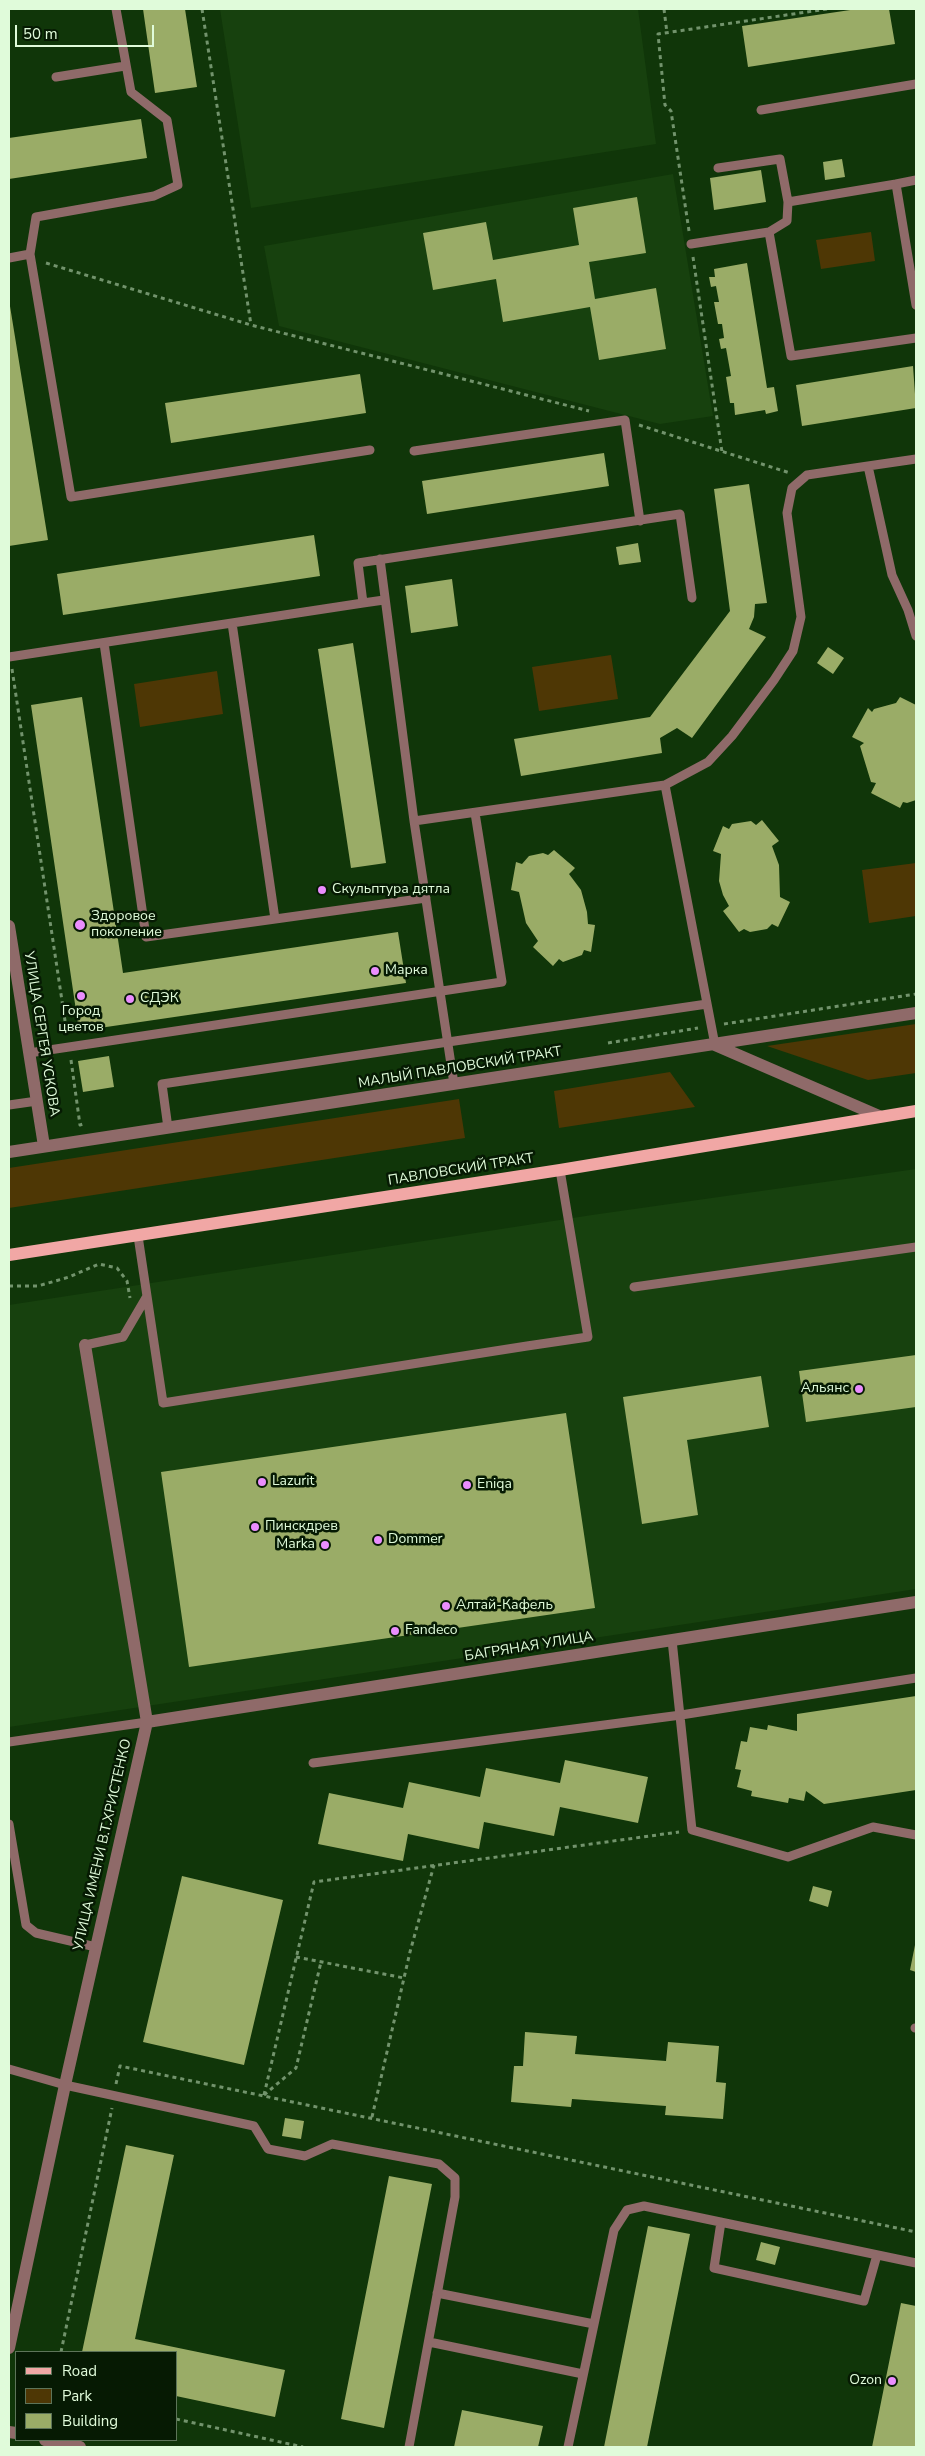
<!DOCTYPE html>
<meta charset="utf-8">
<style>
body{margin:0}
#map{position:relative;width:925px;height:2456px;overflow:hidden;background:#103609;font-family:"Nunito Sans",sans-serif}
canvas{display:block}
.frame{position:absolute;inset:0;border:10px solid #e0fbda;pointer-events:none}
.legend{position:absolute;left:15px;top:2351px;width:162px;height:90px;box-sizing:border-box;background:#061a03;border:1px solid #5d7459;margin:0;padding:6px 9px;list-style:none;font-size:15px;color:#e0fbda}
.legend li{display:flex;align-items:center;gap:10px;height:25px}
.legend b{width:25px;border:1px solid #5d7459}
.scale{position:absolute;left:15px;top:25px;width:139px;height:22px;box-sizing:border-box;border:2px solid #e0fbda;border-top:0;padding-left:6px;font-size:15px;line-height:18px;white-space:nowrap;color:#e0fbda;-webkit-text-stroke:4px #061a03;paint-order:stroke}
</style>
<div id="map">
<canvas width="925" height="2456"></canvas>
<div class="frame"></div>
<ul class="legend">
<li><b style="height:6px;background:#f1a7a5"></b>Road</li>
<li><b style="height:14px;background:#4e3705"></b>Park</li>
<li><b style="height:14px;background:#9aac67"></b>Building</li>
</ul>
<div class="scale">50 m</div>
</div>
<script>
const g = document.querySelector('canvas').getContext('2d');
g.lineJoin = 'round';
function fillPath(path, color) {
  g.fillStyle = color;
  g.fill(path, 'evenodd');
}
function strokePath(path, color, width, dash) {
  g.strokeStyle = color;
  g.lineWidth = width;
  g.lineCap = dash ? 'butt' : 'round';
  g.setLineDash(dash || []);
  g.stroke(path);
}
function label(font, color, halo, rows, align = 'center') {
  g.font = font + ' "Nunito Sans",sans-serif';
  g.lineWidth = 5;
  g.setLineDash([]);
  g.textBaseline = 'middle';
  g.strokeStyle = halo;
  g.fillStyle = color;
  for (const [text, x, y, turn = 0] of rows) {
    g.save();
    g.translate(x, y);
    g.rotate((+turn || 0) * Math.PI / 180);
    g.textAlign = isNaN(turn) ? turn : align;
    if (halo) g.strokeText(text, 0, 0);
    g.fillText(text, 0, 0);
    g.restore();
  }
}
const built = new Path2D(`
 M220,9h418l18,135 -405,64z
 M673,174l40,242 -53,8 -381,-98 -15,-80z
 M916,1169v420l-907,138v-422l583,-90z`);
const green = new Path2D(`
 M871,232l4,29 -54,8 -5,-29z
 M611,655l7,44 -79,12 -7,-44z
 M217,671l6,43 -83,13 -6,-43z
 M916,863v53l-47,7 -7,-53z
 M916,1024v49l-48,7 -101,-34z
 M670,1072l25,35 -136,21 -5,-37z
 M459,1099l6,39 -456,70v-40z`);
const building = new Path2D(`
 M143,9h42l12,78 -42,6z
 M857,9h32l6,35 -147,23 -6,-41z
 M141,119l6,39 -138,21v-41z
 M842,159l3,18 -20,3 -2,-18z
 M761,170l5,32 -52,8 -4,-32z
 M637,197l9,56 -57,9 6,37 61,-11 10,61 -67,11 -9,-53 -87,15 -7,-43 -63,11 -10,-57 63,-11 7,38 86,-15 -6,-37z
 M747,263l20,125 7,-1 4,24 -12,3 -1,-4 -30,5 -1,-12h-4l-4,-26 5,-1 -5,-28 -5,1 -2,-10 5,-1 -2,-14h-4l-4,-22h5l-3,-16 -5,1 -2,-10h6l-1,-8z
 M9,300l39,240 -39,6z
 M913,366l3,42 -114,18 -6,-41z
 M360,374l6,39 -195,30 -6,-40z
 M604,453l5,33 -182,28 -5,-33z
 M749,484l18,119 -12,1 -1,13 -5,12 17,8 -74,101 -15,-10 -17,10 2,15 -141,23 -7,-37 136,-22 80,-106 -16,-122z
 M314,535l6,41 -257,39 -6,-41z
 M638,543l3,19 -22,3 -3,-18z
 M452,579l6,47 -47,7 -6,-47z
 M353,643l33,220 -35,5 -33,-219z
 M828,647l16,11 -11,16 -16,-11z
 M82,697l41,276 275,-41 8,51 -327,48 -48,-326z
 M900,697l16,8v95l-9,3 -4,-1 -3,6 -29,-15 5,-10 -5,-1 -11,-36 4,-3 -12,-6 16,-29 4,4 2,-3 22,-6z
 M762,820l17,21 -7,5 7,19 1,32 10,5 -12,25 -6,-3 -5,5 -17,3 -6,-3 -5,3 -16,-21 6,-5 -6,-11 -4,-14 2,-27 -8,-3 10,-25 6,3 3,-5 19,-3 5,4z
 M554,850l21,18 -6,6 12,16 6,22 1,12 7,1 -4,27 -7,-2 -2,5 -19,7 -4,-3 -6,7 -20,-19 5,-6 -12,-18 -7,-31 -8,-2 5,-28 6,2 7,-8 14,-3 5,2z
 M109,1056l5,31 -31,5 -5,-31z
 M916,1355v52l-110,15 -7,-51z
 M761,1376l8,51 -82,13 11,75 -56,9 -19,-127z
 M566,1413l29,195 -406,59 -28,-195z
 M916,1696v94l-92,14 -18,-13 -2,10 -15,-3 -1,5 -37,-7 1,-5 -15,-4 4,-17 -6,-1 6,-28 6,1 3,-15 17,3 1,-5 29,6v-17z
 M565,1760l83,17 -10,46 -78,-16 -6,29 -70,-14 -5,27 -71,-15 -5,27 -85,-17 11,-51 74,15 6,-26 71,15 6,-29 74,15z
 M182,1876l101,24 -39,165 -101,-23z
 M813,1886l19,5 -4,16 -19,-6z
 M915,1945l1,1v26l-6,-2z
 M525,2032l52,4 -2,18 91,7 2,-19 51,4 -3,36 10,1 -3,36 -58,-4 1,-9 -94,-7 -1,8 -60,-5 3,-36h9z
 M285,2118l19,3 -3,18 -19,-3z
 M126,2145l48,10 -39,184 150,31 -10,47 -99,-21v-44h-94z
 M389,2176l43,8 -48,244 -43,-9z
 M648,2226l42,8 -43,213h-43z
 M761,2242l19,5 -5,18 -19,-5z
 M901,2303l15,3v133l-1,8h-43z
 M462,2410l81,16 -5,21h-84z`);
const path = new Path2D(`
 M202,9l49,316
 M664,9l3,24
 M689,231l-18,-120 -6,-6 -7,-71 169,-25
 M693,257l29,195
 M46,263l205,62 338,86
 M639,425l151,48
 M12,669l55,365
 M724,1024l192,-30
 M608,1043l90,-15
 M71,1060l9,65 3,-1
 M9,1286h29l31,-9 30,-13 18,4 10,13 3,17
 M296,1957l108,21
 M116,2084l4,-18 796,166
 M264,2095l50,-213 365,-50
 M264,2095l32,-27 25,-106
 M372,2117l38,-165 24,-87
 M61,2352l51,-244
 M176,2419l127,28`);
const service = new Path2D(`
 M56,77l69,-11
 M761,110l155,-26
 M718,168l62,-9 8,43
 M916,180l-20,4 20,121
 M769,232l18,-11 1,-19 108,-18
 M691,244l78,-12 22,124 125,-18
 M30,254l6,-37 118,-21 24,-11 -11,-65 -36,-28 -15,-83
 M9,258l21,-4 41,243 299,-47
 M414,451l211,-31 15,101
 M916,459l-48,7 24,109 16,35 8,26
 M380,559l34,262 40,263
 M363,603l21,-3
 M232,623l43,296
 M104,643l42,294 280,-39
 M9,657l354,-54 -5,-40 322,-49 12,84
 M665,785l50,260
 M414,821l251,-36 43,-23 24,-26 42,-56 19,-29 8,-34 -14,-104 5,-25 15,-13 61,-9
 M29,1053l473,-71 -27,-169
 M9,1105l28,-4
 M168,1128l-6,-44 545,-80
 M138,1236l25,167 364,-57 61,-9 -28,-167
 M634,1287l282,-40
 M85,1345l38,-8 24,-41
 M672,1640l20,190 96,27 85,-30 43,8
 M9,1742l138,-20
 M313,1763l368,-48 235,-37
 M9,1824l17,101 10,8 60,14
 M915,2028h1
 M9,2069l56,16 189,41 14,23 37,7 27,-12 107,20 16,14v19l-46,250
 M721,2222l-7,46 150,33 13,-46
 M437,2293l157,31
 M429,2342l154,32
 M568,2447l46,-217 13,-20 17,-4 272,57`);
const minor = new Path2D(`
 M9,926l35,220
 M715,1045l164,71
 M9,1152l907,-139
 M147,1722l769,-120
 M9,2348l56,-263 82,-363 -62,-377
 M9,2432l7,1
 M45,2440l35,7`);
const primary = new Path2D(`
 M9,1255l551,-85 356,-59`);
const markers = [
 [322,890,5,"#ea8dfd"],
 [80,925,6,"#ea8dfd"],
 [375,971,5,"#ea8dfd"],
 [81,996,5,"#ea8dfd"],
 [130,999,5,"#ea8dfd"],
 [859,1389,5,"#ea8dfd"],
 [262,1482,5,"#ea8dfd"],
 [467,1485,5,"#ea8dfd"],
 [255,1527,5,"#ea8dfd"],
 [378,1540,5,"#ea8dfd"],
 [325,1545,5,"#ea8dfd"],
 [446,1606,5,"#ea8dfd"],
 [395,1631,5,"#ea8dfd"],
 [892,2381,5,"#ea8dfd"]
];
const poiNames = [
 ["Скульптура дятла",332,890],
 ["Здоровое",91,917],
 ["поколение",91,933],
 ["Марка",385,971],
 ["СДЭК",140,999],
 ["Город",81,1012,"center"],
 ["цветов",81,1028,"center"],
 ["Альянс",849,1389,"right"],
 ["Lazurit",272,1482],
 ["Eniqa",477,1485],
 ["Пинскдрев",265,1527],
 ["Dommer",388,1540],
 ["Marka",315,1545,"right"],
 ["Алтай-Кафель",456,1606],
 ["Fandeco",405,1631],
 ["Ozon",882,2381,"right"]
];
const streetNames = [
 ["УЛИЦА СЕРГЕЯ УСКОВА",41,1034,81],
 ["МАЛЫЙ ПАВЛОВСКИЙ ТРАКТ",460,1068,-9],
 ["ПАВЛОВСКИЙ ТРАКТ",461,1170,-9],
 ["БАГРЯНАЯ УЛИЦА",529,1647,-9],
 ["УЛИЦА ИМЕНИ В.Т.ХРИСТЕНКО",103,1845,-77]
];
fillPath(built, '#17410e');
fillPath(green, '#4e3705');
fillPath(building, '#9aac67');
strokePath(path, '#72936c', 3, [4, 4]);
strokePath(service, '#8f6a69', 9);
strokePath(minor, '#8f6a69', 12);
strokePath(primary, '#f1a7a5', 12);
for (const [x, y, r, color] of markers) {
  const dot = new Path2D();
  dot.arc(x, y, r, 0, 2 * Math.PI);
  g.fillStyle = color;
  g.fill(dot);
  strokePath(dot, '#061a03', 2);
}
label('14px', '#e0fbda', '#061a03', poiNames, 'left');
label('14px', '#e0fbda', '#061a03', streetNames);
</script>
